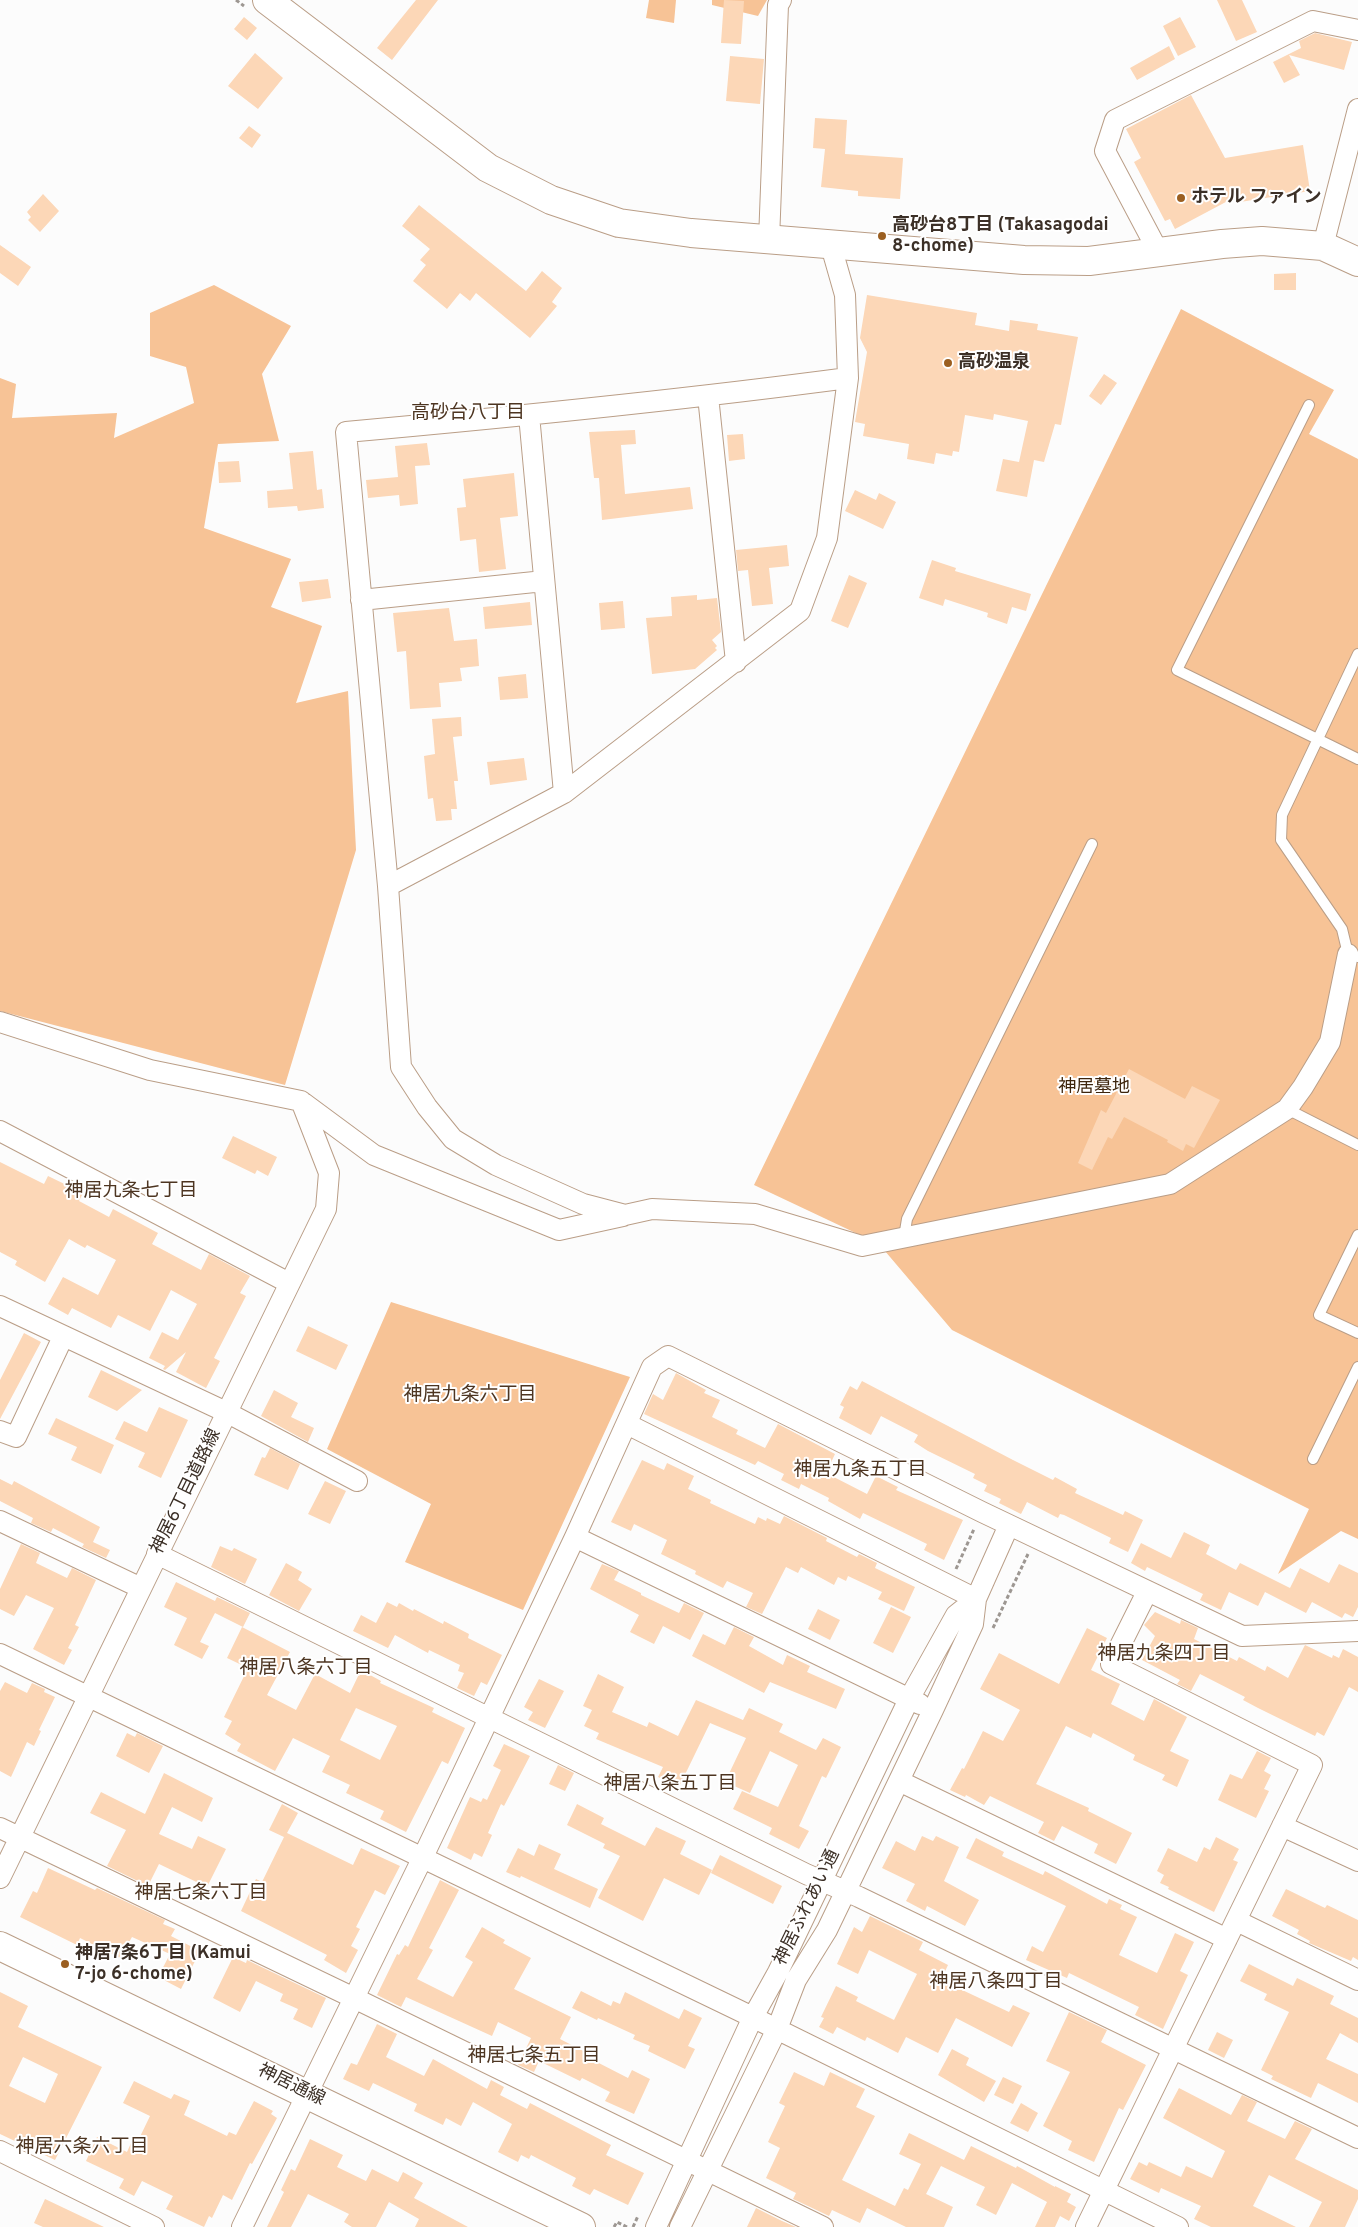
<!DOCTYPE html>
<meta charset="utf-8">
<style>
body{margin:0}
canvas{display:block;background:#fcfcfc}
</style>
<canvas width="1358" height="2227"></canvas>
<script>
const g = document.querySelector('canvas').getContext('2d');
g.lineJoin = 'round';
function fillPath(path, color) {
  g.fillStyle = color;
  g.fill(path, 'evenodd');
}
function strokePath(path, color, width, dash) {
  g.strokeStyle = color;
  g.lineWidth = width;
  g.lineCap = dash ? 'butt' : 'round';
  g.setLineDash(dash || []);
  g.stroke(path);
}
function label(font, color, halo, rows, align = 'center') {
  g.font = font + ' Overpass,"Noto Sans JP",sans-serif';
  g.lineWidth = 4;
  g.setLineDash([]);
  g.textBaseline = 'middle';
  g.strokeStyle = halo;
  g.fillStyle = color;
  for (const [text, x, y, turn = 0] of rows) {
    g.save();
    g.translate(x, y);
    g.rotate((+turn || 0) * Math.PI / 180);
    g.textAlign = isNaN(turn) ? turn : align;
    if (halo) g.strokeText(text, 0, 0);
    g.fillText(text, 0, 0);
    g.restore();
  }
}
const green = new Path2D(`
 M649,0h27l-2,23 -28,-5z
 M712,0h55l-9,16 -46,-11z
 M214,285l77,41 -29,48 17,67 -61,3 -14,84 87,31 -20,48 51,19 -26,77 52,-12 8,159 -71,235 -285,-74v-633l16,6 -4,34 105,-5 -3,25 80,-35 -8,-36 -36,-11v-43z
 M1181,309l153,81 -25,44 49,25v1080l-17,-8 -63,43 31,-65 -357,-179 -73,-86 -125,-59z
 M391,1302l239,75 -107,233 -118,-48 26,-58 -104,-55z`);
const building = new Path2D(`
 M416,0h22l-46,60 -15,-12z
 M724,0l20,1 -3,43 -20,-1z
 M1217,0h25l15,32 -21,9z
 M244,17l13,11 -10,12 -13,-11z
 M1180,17l16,30 -18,9 -15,-30z
 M1315,33l37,9 -8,28 -55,-15 11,20 -16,8 -11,-21 28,-14 -2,-7z
 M1169,46l6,13 -38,21 -7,-12z
 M255,53l28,25 -25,31 -30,-23z
 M730,56l34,3 -4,45 -34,-3z
 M1191,95l34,63 78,-13 7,46 -70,11 -1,-7 -64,34 -5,-10 -5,2 -31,-59 7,-4 -15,-29z
 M815,118l32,2 -2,34 58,4 -3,41 -42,-3v-5l-37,-4 4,-38 -12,-1z
 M249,126l12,9 -9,13 -13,-10z
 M43,194l16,17 -19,21 -12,-12 3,-3 -4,-5z
 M419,205l107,86 16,-20 20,17 -10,14 5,4 -27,32 -54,-45 -6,8 -10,-8 -13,16 -34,-28 13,-16 -6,-5 10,-11 -28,-23z
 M0,245l31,22 -13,19 -18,-13z
 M1296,273v17h-22v-16z
 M867,295l110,18 -2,12 34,6 1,-11 28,4 -1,6 41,7 -17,88 -6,-1 -11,38 -10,-2 -7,37 -31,-6 7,-32 16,3 9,-41 -34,-7 -1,6 -28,-5 -6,37 -6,-1 -1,5 -16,-3 -2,11 -27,-5 2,-15 -46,-8 2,-12 -10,-2 12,-70 -7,-14z
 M1104,374l13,9 -16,22 -12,-9z
 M635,430l1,14 -15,1 4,49 65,-7 3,22 -91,11 -3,-42h-5l-5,-46z
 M743,434l2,25 -16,2 -2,-26z
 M427,443l3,22 -15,1 3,38 -18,2 -1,-11 -31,3 -2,-18 32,-3 -3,-31z
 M313,451l4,39 5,-1 2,19 -26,3 -1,-5 -29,2 -1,-17 26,-2 -4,-36z
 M239,461l2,21 -22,1 -1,-21z
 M514,473l4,43 -18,2 6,51 -27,3 -3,-33 -16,2 -3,-33 9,-1 -3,-28z
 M855,490l21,10 3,-7 17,9 -13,27 -38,-18z
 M787,545l2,21 -20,2 4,36 -21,2 -4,-36 -10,1 -2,-21z
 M932,560l24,8 -1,3 76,23 -5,17 -14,-4 -5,17 -20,-7 1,-4 -43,-14 -2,7 -24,-8z
 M849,575l18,8 -19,45 -17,-7z
 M328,579l3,19 -29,4 -3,-20z
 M697,595v5l20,-2 4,34 -9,8 5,6 -2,2 2,2 -22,19 -43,5 -6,-56 26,-2 -1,-19z
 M623,601l2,27 -24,2 -2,-27z
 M530,602l2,23 -47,4 -2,-22z
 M449,608l5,33 23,-2 2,27 -19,2 2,13 -23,2 2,24 -31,2 -4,-58 -9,1 -4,-39z
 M526,674l2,24 -28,2 -2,-23z
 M461,717l1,19 -9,1 5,44h-4l3,28h-6l1,11 -16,1 -3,-23 -5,1 -4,-43 11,-2 -3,-35z
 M524,758l3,22 -37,5 -3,-23z
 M1129,1069l56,30 7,-13 28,14 -26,48 -8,-4 -3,7 -16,-9 1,-2 -44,-23 -12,22 -4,-2 -16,33 -14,-7 23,-53 5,3z
 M233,1136l44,21 -9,19 -11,-6 -2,4 -33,-16z
 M0,1162l44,22 4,-8 35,17 -4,8 30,16 4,-8 45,24 -6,11 49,26 8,-16 41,22 -10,17 6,3 -32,62 6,3 -14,27 -30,-16 10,-20 -21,18 -2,-1 2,-3 -16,-8 13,-26 16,8 19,-36 -26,-14 -21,41 -32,-16 -7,13 -39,-20 -4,7 -20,-11 15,-27 35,18 18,-35 -29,-15 -2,3 -16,-9 -24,43 -30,-17 2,-4 -17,-9z
 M308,1326l40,19 -12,25 -40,-19z
 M24,1333l17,9 -41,77v-39z
 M101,1370l41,20 -25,21 -29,-14z
 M676,1373l30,17 -2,3 16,7 -8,17 26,13 -2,4 29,14 13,-24 57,30 -9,19 41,21 9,-18 22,11 -2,3 67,30 -19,40 -20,-10 3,-6 -35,-17 -29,-14 -3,6 -32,-18 1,-3 -28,-14 -2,5 -18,-9 3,-6 -26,-13 -3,4 -111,-51 9,-20 10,6z
 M862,1381l151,79 40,20 2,-3 22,12 -2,4 48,22 2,-4 18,9 -15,32 -19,-9 2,-5 -47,-23 -4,-1 -2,4 -31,-16 -6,12 -22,-11 2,-4 -17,-8 3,-6 -14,-7 2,-4 -47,-23 -14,-9 4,-7 -37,-19 -10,19 -32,-17 5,-11 -4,-2 10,-19 7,4z
 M274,1390l24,13 -7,14 23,11 -6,14 -47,-26z
 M159,1407l29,13 -27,58 -23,-11 7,-14 -30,-14 9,-18 23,11z
 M56,1418l58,27 -13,29 -30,-14 6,-13 -29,-13z
 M270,1448l30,16 -12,26 -34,-15 8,-18 3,1z
 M642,1460l22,10 3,-7 27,13 -6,13 23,11 -1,3 45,21 3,-7 8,4 1,-3 13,6 4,-8 43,22 -1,3 31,16 2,-3 18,9 -2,5 40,19 -11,24 -26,-12 4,-7 -34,-16 -2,5 -8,-4 -4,8 -33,-18 -3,6 -12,-6 -24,47 -16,-7 7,-14 -26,-12 -4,7 -28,-14 1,-3 -35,-17 6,-14 -33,-16 -3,7 -20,-9z
 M0,1479l12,6 2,-4 86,46 -7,15 17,8 -4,8 -24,-11 2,-3 -31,-16 -2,4 -20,-9 2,-5 -33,-17z
 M325,1481l21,10 -16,33 -22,-10z
 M1184,1532l26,13 -4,9 30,16 4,-7 50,25 10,-20 29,15 10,-19 19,9v34l-5,10 -8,-4 -3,5 -30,-16 -6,11 -41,-21 -7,14 -29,-14 -8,18 -21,-10 3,-6 -56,-27 -2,4 -14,-8 10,-20 30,15z
 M21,1544l19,9 -4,10 31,15 5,-10 24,12 -21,45 4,2 -11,21 4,2 -8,15 -31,-16 21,-41 -28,-13 -12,21 -14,-7v-20z
 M220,1546l12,5 2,-3 23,11 -12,25 -34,-17z
 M286,1563l16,9 -4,8 14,9 -13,22 -30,-16z
 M602,1564l17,7 -5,9 27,13v2l38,18 5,-10 20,10 -14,27 -27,-14 -9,18 -24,-12 9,-17 -49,-26z
 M176,1582l39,19 2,-4 33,16 -7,14 -28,-14 -15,29 9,4 -7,13 -28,-14 13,-27 -23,-11z
 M387,1602l10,5 2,-4 14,8 1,-2 29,15 1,-3 25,13 -1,4 34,17 -15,30 -6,-3 -7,14 -17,-8 7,-15 -6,-2 2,-6 -31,-15 -1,3 -33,-18 -7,13 -35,-17 8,-16 15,8z
 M891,1607l20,10 -18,36 -20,-10z
 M818,1609l22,11 -10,20 -22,-11z
 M1155,1612l25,12 1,-4 17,8 -4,11 43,22 2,-4 26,14 2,-5 21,12 17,-33 27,13 1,-3 6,3 4,-9 15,8v35l-9,-5 -25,49 -7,-4 -2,4 -57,-28 -15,-8 2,-3 -45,-23 -9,17 -14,-7 3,-4 -38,-20 13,-24 -11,-11z
 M242,1627l48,25 -23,43 29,15 19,-36 35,19 11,-23 20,11 -1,2 54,25 -2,4 33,16 -17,36 -6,-3 -36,71 -26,-13 4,-8 -38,-18 4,-8 -28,-13 8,-16 -37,-18 -18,33 -38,-20 4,-7 -16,-10 7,-13 -8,-4 24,-49 -21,-10zM356,1708l41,18 -17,34 -40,-20z
 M734,1627l20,10 -5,9 34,19 4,-10 23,11 -3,6 38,17 -9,20 -66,-27 -6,11 -72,-37 11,-22 22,11z
 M1087,1628l20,10 -16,32 29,14 -9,20 33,17 10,-22 33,18 -17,34 19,9 -12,27 -15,-7 3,-5 -32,-15 2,-5 -42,-22 -2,5 -25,-12 -30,58 53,24 -1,3 44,22 -16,31 -22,-11 4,-9 -36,-18 -8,15 -16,-8 6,-11 -54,-26 -6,9 -18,-10 -1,2 -15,-7 12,-22 2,1 19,-38 20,10 17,-31 -40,-21 19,-36 60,31z
 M598,1674l26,13 -12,25 35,15 2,-5 29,14 18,-36 47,20 6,-12 34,16 -4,8 37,18 7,-12 18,9 -15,31 -4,-2 -23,50 10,5 -10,18 -30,-15 3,-6 -39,-19 9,-18 36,16 20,-42 -28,-14 -20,42 -25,-11 21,-44 -36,-15 -31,64 -21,-10 5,-10 -67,-28 3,-6 -15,-7 8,-16 -9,-4z
 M539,1679l25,12 -19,37 -17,-8 5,-8 -9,-5z
 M5,1682l22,11 5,-10 13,6 -1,3 11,5 -16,33 2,1 -7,15 -7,-4 -16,35 -11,-6v-80z
 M127,1733l8,4 2,-4 26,13 -14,27 -33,-17z
 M504,1744l26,12 -26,50 -3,-2 -13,29 4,2 -10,22 -8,-4 -3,7 -24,-12 23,-51 11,5 2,-4 4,2 14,-30 -8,-4z
 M1257,1751l14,7 -7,13 7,4 -7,14 5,2 -13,27 -38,-18 12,-26 12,5z
 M558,1765l16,8 -9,18 -16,-7z
 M164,1773l49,25 -11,24 -30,-15 -13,27 33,15 6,-13 28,13 -19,38 -48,-23 -11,22 -41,-20 19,-36 -36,-17 11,-21 44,22z
 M282,1804l16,9 -11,20 66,32 8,-17 39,18 -15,29 -10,-5 -19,37 4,2 -9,17 7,4 -12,23 -22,-13 3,-5 -86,-44 15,-32 6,3 22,-45 -15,-7z
 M577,1804l27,14 -3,6 44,22 11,-19 30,14 -6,13 32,16 -13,25 -35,-17 -21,43 -45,-23 22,-42 -17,-8 2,-4 -38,-19z
 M922,1836l11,5 3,-5 23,11 -15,34 35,19 -14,26 -38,-20 -2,5 -19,-10 9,-17 -33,-16 14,-27 19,10z
 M1216,1837l23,12 -6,11 5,2 -24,50 -46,-23 1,-2 -9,-4 4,-8 -7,-4 11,-23 29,14 7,-15 6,3z
 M976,1838l28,14 -2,4 41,19 2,-4 62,33 2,-5 13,6 -2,4 17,8 -18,38 38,18 18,-40 19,9 -14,29 8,4 -25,54 -28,-14 4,-8 -70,-34 -2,5 -41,-18 6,-14 11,6 23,-46 -100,-48z
 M539,1844l22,10 -7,15 44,20 -8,19 -69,-32 -1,2 -14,-6 12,-24 16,8z
 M720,1855l62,31 -9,18 -62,-31z
 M48,1868l47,22 2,-2 68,32 -2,4 12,5 -4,7 29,15 -19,38 -23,-12 12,-23 -38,-17 -12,21 -40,-20 -3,7 -57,-28 13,-26 4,2z
 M440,1880l19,10 -30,58 4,2 -16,29 36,18 20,-35 -8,-5 17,-30 23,13 -2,3 28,15 -17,31 57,28 -11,22 31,16 -2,3 39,20 4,-8 18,9 -16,35 -29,-13 5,-9 -28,-14 -2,3 -41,-20 -5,11 -16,-7 13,-27 -33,-16 -6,14 -86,-39 -5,10 -24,-12 20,-41 2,1 6,-10 3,2z
 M1286,1889l39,19 2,-3 31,15v40l-5,-3 -2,4 -42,-18 1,-2 -13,-7 2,-4 -27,-14z
 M870,1916l53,26 -4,8 29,15 -7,15 68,32 4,-7 17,8 -18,34 -56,-29 -18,35 -32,-16 -8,16 -31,-16 -2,4 -28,-14 -4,7 -14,-7 5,-9 -3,-1 15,-31 22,11 -2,4 38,19 23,-46 -48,-24 -11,24 -21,-10 17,-37 8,5z
 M233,1957l13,6 1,-3 79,38 -14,30 -19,-9 5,-10 -18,-8 3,-7 -27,-13 -16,31 -27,-14z
 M1249,1964l44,22 4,-8 37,18 -4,8 28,14v25l-18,-10 -14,26 32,15v29l-40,-20 -7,15 -40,-19 2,-3 -12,-6 28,-58 -25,-12 3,-6 -27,-13z
 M581,1991l30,15 2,-5 7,3 5,-12 54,27 5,-10 18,9 -14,28 7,3 -10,20 -37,-18 2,-5 -17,-7 2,-4 -37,-17 -1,2 -25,-12z
 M0,1992l28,14 -10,21 84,40 -47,93 -55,-26zM23,2057l35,17 -13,29 -36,-17z
 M1069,2012l38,18 -6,12 45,23 -23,45 -4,-2 -25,54 -26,-12 4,-9 -29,-15 27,-54 -24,-11z
 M377,2024l20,10 -11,23 38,19 9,-17 54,30 4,-9 13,7 -4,8 27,14 3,-6 81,42 -5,10 38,18 -16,32 -34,-16 -4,6 -18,-9 4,-8 -45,-23 -2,4 -8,-4 -3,7 -20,-10 14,-28 -39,-22 -12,24 -15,-8 -3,7 -29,-14 3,-7 -44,-21 -4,8 -26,-12 8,-16 6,2z
 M1217,2032l16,8 -9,18 -16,-8z
 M952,2049l17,9 -3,7 30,16 -12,21 -46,-27z
 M794,2072l30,14 6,-14 35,17 -9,18 19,9 -33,64 53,26 9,-18 4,2 13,-26 -22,-10 10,-21 55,27 7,-14 45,22 1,-2 38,21v-1l16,8 -4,8 9,5 -7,14 -9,-5 -5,11h-20l12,-25 -35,-19 -16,32 -20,-10 9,-18 -44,-21 -15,28 27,13 -9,20h-38l-39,-19 -7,15 -28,-13 -3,6 -21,-10 -15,-7 3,-6 -30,-15 14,-30 -12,-6 17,-36 -6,-3z
 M1003,2077l19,9 -9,18 -19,-9z
 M134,2081l37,18 3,-5 16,7 -6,14 43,21 2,-4 7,3 18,-34 19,10 -2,3 6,4 -25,46 -2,-1 -18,37 -9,-5 -11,23 -3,-2 -5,11 -38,-18 7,-13 -31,-15 -8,15 -15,-8 5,-9 -38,-18 11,-24 30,15 4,-9 5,2 14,-29 -27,-13z
 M1179,2088l52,27 11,-20 15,7 -10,19 38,18 10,-18 17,8 -17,30 63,31v9l-13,28h-36l13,-25 -53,-27 -16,31 43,21h-85l-17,-8 7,-13 -40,-18 -2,5 -29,-14 9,-17 8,4 2,-4 32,15 5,-11 26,12 13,-27 -62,-33z
 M1021,2103l17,10 -10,19 -18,-9z
 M310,2139l33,16 -6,12 29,14 6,-12 26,13 5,-10 20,11 -9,15 54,29h-53l4,-8 -30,-17 -13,25h-24l-8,-5 5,-8 -41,-20 -17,33h-24l17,-35 -3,-2 10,-21 4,2z
 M45,2199l59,28h-61l-9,-4z
 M756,2208l26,13 14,6h-49z`);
const path = new Path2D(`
 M236,0l8,6
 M956,1569l18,-40
 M993,1628l35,-74
 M614,2227l3,-5 10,5
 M633,2227l5,-11`);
const lane = new Path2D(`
 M1309,405l-132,265 181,89
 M1358,654l-76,161 -1,25 61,89 6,25 10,3
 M1287,1109l71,36
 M1358,1235l-39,80 39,18
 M904,1237l3,-18 185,-375
 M1313,1459l45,-92`);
const street = new Path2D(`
 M769,240l9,-235 3,-5
 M1323,246l35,-137
 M1159,253l-54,-102 10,-31 198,-99 45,9
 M848,378c-167,22 -335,39 -502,54l42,454 13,181 26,40 26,32 43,26 87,39 42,11 27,-6 103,5 107,32 308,-62 117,-75 16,-22 27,-45 18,-88
 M708,396l28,266
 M529,415l35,378
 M361,600l183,-19
 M388,886l176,-93 236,-182 27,-73 21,-160 -3,-83 -14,-49
 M0,1022l150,48 151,31 73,54 185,75 64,-14
 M0,1131l289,152
 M0,1306l226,106 131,69
 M627,1424l349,175
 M0,1431l16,6 47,-100
 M0,1521l141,67
 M575,1537l345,167
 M157,1554l649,320 53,23 499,241
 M0,1654l738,356 440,217
 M899,1781l328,158
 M1282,1826l76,35
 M0,1828l354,170 469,229
 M0,1878l326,-669 3,-36 -28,-72
 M1237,1921l121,59
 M0,2151l154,76
 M242,2227l180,-368 153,-322 77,-170 16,-11 314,156 260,124 116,-5
 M656,2227l97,-210 25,-45 131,-273 47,-84 20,-16
 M680,2227l97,-198 19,-49 31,-50 106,-220 40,-86 3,-25 33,-74
 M1086,2227l226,-462 -201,-101 36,-72`);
const secondary = new Path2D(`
 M267,0l221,168 63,32 68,23 72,10 333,27 65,1 133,-17 40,-3 61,5 35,16
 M0,1946l581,281`);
const markers = [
 [1181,198,5,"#9b5f21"],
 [882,236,5,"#9b5f21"],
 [948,363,5,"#9b5f21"],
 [65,1964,5,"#9b5f21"]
];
const poiNames = [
 ["ホテル ファイン",1191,198],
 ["高砂台8丁目 (Takasagodai",892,226],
 ["8-chome)",892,247],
 ["高砂温泉",958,363],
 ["神居7条6丁目 (Kamui",75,1954],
 ["7-jo 6-chome)",75,1975]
];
const parkNames = [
 ["神居墓地",1094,1088]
];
const streetNames = [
 ["神居6丁目道路線",187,1492,-64],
 ["神居ふれあい通",808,1908,-64],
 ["神居通線",291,2086,26]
];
const neighbourhoodNames = [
 ["高砂台八丁目",468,414],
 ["神居九条七丁目",131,1192],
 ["神居九条六丁目",470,1396],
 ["神居九条五丁目",860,1471],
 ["神居九条四丁目",1164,1655],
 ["神居八条六丁目",306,1669],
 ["神居八条五丁目",670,1785],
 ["神居七条六丁目",201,1894],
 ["神居八条四丁目",996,1983],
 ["神居七条五丁目",534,2057],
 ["神居六条六丁目",82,2148]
];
fillPath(green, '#f7c396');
fillPath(building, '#fcd7b7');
strokePath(lane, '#ba9e87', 12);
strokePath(street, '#ba9e87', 22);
strokePath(secondary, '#ba9e87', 30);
strokePath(path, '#9d9792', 3, [4, 2.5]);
strokePath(lane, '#fff', 10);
strokePath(street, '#fff', 20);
strokePath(secondary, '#fff', 28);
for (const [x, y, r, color] of markers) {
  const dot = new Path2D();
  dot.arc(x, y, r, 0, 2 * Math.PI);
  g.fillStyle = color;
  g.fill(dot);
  strokePath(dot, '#fff', 2);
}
label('bold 18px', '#3c3027', '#fff', poiNames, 'left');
label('18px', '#3e260e', '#fff', parkNames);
label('18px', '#3c3027', '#fff', streetNames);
label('19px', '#4d3521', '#fff', neighbourhoodNames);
</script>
